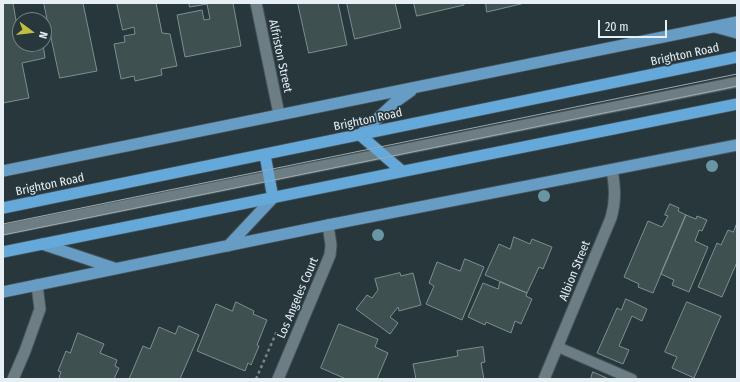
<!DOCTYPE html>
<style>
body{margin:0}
#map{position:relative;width:740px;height:382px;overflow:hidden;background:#27373c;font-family:"Fira Sans Condensed",sans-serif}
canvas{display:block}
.frame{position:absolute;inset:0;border:4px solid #e6eff3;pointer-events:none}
.north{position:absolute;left:12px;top:12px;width:40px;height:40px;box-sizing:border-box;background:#27373c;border:1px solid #738185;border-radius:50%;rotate:105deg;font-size:11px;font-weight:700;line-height:16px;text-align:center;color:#e6eff3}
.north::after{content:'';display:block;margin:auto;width:14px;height:18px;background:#bebe42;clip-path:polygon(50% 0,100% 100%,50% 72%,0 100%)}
.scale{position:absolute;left:598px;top:20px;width:69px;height:18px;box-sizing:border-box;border:2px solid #e6eff3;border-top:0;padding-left:5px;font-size:12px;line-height:14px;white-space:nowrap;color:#e6eff3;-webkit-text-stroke:3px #27373c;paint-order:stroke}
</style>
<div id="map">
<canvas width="740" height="382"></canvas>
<div class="frame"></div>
<div class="north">N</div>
<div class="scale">20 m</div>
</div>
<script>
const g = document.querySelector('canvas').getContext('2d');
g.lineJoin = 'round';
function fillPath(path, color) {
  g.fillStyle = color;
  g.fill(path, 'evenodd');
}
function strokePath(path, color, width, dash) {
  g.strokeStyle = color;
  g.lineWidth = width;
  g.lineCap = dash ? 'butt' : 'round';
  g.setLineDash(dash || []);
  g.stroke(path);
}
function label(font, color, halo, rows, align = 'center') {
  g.font = font + ' "Fira Sans Condensed",sans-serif';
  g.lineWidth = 3.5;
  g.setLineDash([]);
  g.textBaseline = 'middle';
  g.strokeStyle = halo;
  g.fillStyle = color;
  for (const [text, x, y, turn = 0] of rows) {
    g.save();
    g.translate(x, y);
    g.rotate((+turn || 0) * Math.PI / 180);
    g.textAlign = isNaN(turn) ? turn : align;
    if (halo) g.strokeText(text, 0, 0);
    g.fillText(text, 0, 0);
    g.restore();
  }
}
const building = new Path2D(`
 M3,3h10l7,41h23l2,14 -23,5 7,35 -26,5z
 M44,3h39l14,68 -37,7z
 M117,3h39l6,30 8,1 7,32 -16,3 1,6 -27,6 -1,-5 -13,3 -7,-35 11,-2 -1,-6 11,-2 -1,-7 -11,3z
 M189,3h44l8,43 -56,11 -8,-42 25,-5 2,10 6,-1 -3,-15 -17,3z
 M298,3h40l9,42 -38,8z
 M347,3h48l6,25 -46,11z
 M414,3h50v2l-47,11z
 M486,3h39l-38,9z
 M670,204l9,4 -1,3 8,4 -33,78 -15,-6 1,-3 -15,-7 24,-56 14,6 6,-11 -3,-1z
 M686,215l10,4 1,-3 10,4 -5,11 -3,-1 -4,11 13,6 -19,45 -17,-7 2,-5 -13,-6z
 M737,223v39l-15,35 -24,-10 19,-44 4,2 7,-15 5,2z
 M514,237l16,7 2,-5 20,8 -9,22 -4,-2 -12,26 -42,-18 14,-31 11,5z
 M465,259l19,8 -22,53 -36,-16 8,-18 -5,-3 8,-21 23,9z
 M400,273l1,3 12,-3 8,32 -22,6 -1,-4 -8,10 8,6 -8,11 -34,-25 11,-14 5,3 6,-8 -3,-11z
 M500,282l27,11 -1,3 6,3 -11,25 -6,-3 -4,12 -25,-11 -1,3 -17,-8 15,-34 15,6z
 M626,299l21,10 -5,12 -10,-5 -13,30 10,4 -6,14 -26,-11 20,-45 4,2z
 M236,302l18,9 -1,3 14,6 -10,25 2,1 -8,19 -3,-2 -3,8 -48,-20 19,-47 16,7z
 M687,302l34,14 -27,62 -22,-10 5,-11 -12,-5z
 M339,324l39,15 -3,8 13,6 -11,26h-31l-25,-11z
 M179,326l20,9 -19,44h-51l14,-33 7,3 9,-22 16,7z
 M78,333l26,11 -4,9 17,7 -2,6 4,2 -5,11h-52l-3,-2 2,-5 -3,-1 8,-20 4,2z
 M483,347l2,15 -4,1 3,16h-68l-3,-15 45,-8 -1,-5z
 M593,372l16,7h-18z`);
const path = new Path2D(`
 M256,379l21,-48`);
const service = new Path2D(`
 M3,230l734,-148
 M558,347l74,32`);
const minor = new Path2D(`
 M256,3l23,111
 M13,379l12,-28 15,-42 -3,-24
 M278,379l52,-124 1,-10 -3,-20
 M544,379l67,-161c5,-17 4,-31 1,-48`);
const primary = new Path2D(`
 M715,27l22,6
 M360,135l34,-32 17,-12
 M3,171l734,-149
 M42,244l72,24
 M228,246l45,-48
 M3,292l325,-67 409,-80`);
const trunk = new Path2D(`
 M360,135l42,36
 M265,155l8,43
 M3,208l734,-151
 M3,252l734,-148`);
const tram = new Path2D(`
 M3,224l734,-150
 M3,235l734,-149`);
const trees = [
 [712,166],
 [544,196],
 [378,235]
];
const streetNames = [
 ["Brighton Road",685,55,-12],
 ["Alfriston Street",280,56,78],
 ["Brighton Road",368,120,-12],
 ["Brighton Road",50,185,-12],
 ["Albion Street",575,271,-68],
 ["Los Angeles Court",298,298,-67]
];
fillPath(building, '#3e5050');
strokePath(building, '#7d9091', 1);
strokePath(service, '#475459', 12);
strokePath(minor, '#475459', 13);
strokePath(primary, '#475459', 13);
strokePath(trunk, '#475459', 13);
strokePath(path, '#778489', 2.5, [3, 3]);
strokePath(service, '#6c7d83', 10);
strokePath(minor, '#6c7d83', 11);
strokePath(primary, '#679dc4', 11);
strokePath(trunk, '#65a8da', 11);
strokePath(tram, '#9eaaae', 1);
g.fillStyle = '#6996a4';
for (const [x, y] of trees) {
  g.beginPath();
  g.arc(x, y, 6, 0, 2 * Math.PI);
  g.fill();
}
label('12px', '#e6eff3', '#27373c', streetNames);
</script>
